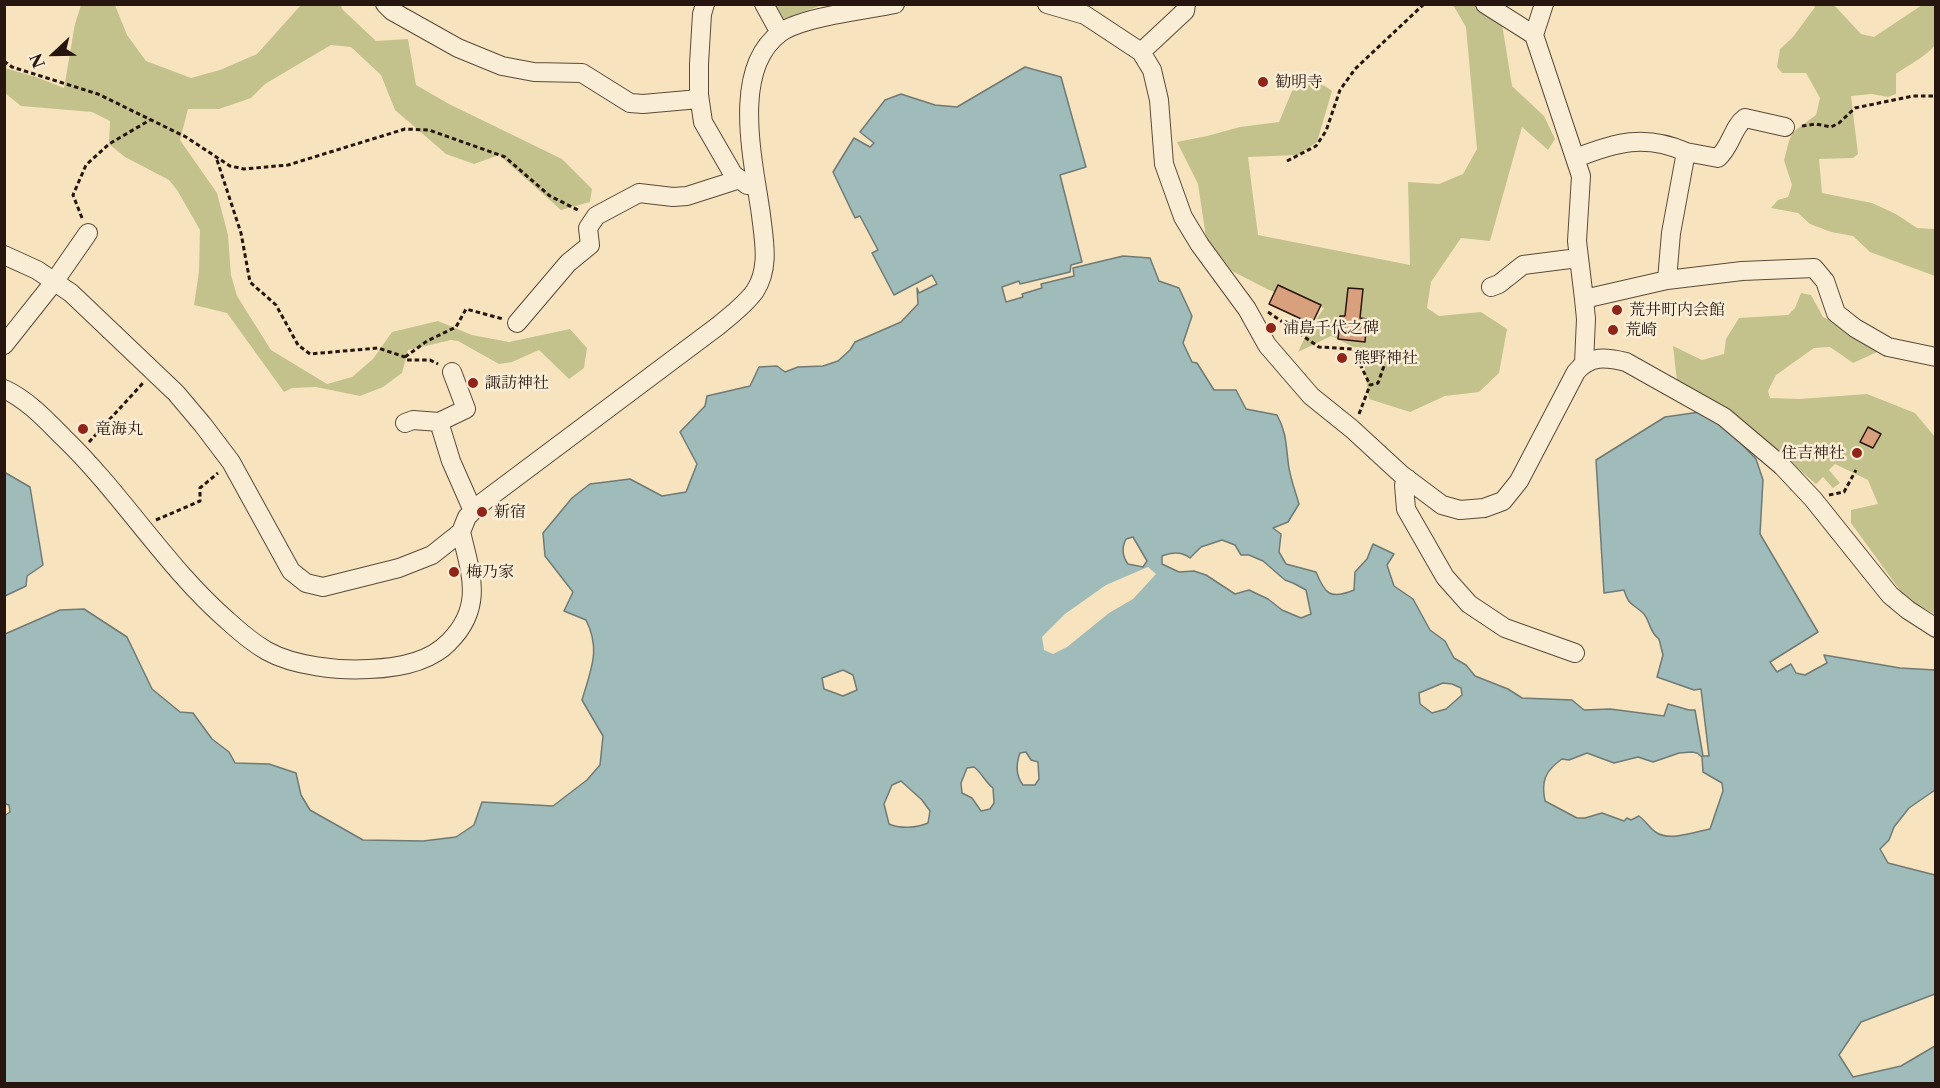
<!DOCTYPE html>
<meta charset="utf-8">
<style>
body{margin:0}
#map{position:relative;width:1940px;height:1088px;overflow:hidden;background:#f7e4be;font-family:"Libre Caslon Text",serif}
canvas{display:block}
.frame{position:absolute;inset:0;border:6px solid #26160f;pointer-events:none}
.north{position:absolute;left:24px;top:24px;width:60px;height:60px;-webkit-text-stroke:4px #faedd5;paint-order:stroke;rotate:248deg;font-size:16px;font-weight:700;line-height:24px;text-align:center;color:#26160f}
.north::after{content:'';display:block;margin:auto;width:21px;height:27px;background:#26160f;clip-path:polygon(50% 0,100% 100%,50% 72%,0 100%)}
</style>
<div id="map">
<canvas width="1940" height="1088"></canvas>
<div class="frame"></div>
<div class="north">N</div>
</div>
<script>
const g = document.querySelector('canvas').getContext('2d');
g.lineJoin = 'round';
function fillPath(path, color) {
  g.fillStyle = color;
  g.fill(path, 'evenodd');
}
function strokePath(path, color, width, dash) {
  g.strokeStyle = color;
  g.lineWidth = width;
  g.lineCap = dash ? 'butt' : 'round';
  g.setLineDash(dash || []);
  g.stroke(path);
}
function label(font, color, halo, rows, align = 'center') {
  g.font = font + ' "Libre Caslon Text","Noto Serif JP",serif';
  g.lineWidth = 5;
  g.setLineDash([]);
  g.textBaseline = 'middle';
  g.strokeStyle = halo;
  g.fillStyle = color;
  for (const [text, x, y, turn = 0] of rows) {
    g.save();
    g.translate(x, y);
    g.rotate((+turn || 0) * Math.PI / 180);
    g.textAlign = isNaN(turn) ? turn : align;
    if (halo) g.strokeText(text, 0, 0);
    g.fillText(text, 0, 0);
    g.restore();
  }
}
const green = new Path2D(`
 M825,4l-44,16 -9,-15z
 M81,5h34l12,30 19,26 45,17 29,-8 37,-16 44,-49h40l1,4 34,32 32,-2 8,46 33,19 113,55 30,30 -2,13 -29,8 -62,-55 -25,9 -28,-10 -51,-44 -14,-35 -30,-28 -20,-2 -66,39 -14,14 -32,11h-31l-8,31 37,53 11,42 3,40 6,21 34,54 56,34 25,-7 21,-18 19,-27 46,-11 34,14 37,7 61,-13 17,19 -3,20 -15,11 -30,-29 -27,12 -13,2 -41,-23 -7,-1 -43,10 -6,23 -19,14 -23,9 -44,-9 -24,1 -8,4 -57,-79 -33,-8 5,-33 1,-42 -23,-40 -8,-10 -44,-23 -16,-13 1,-23 -18,-9 -71,-6 -16,-13v-25l31,9 28,11 11,-64z
 M1453,5h46l13,81 32,30 11,23 -7,11 -26,-23 -32,114 -29,-3 -30,44 -4,26 12,8 42,-4 26,17 -8,44 -20,19 -34,4 -35,16 -41,-13 -6,-45 -3,-4 -29,-14 -33,16 10,-21 16,-23 -55,-18 -37,-19 -26,-34 -8,-53 -21,-42 30,-6 33,-9 39,-5 13,-31c18,-7 23,-13 40,0l-15,51 -19,13 -50,2 10,78 152,30 -2,-83 31,2 24,-10 14,-25 -11,-122z
 M1814,5h20l27,29 13,3 48,-32h13c1,11 3,26 1,37 -2,10 -31,25 -40,32v20l-8,3 -16,-3 -21,2 7,58 -5,4 -34,1 3,34 50,10 24,11 21,14 18,1v47l-65,-24 -17,-16 -22,-4 -21,-8 -12,-11 -27,-5 7,-8 10,-3 4,-12 -8,-25 5,-19 4,-9 23,-17 4,-17 -14,-25h-24l-5,-6 3,-18 13,-12 22,-30z
 M1801,293l10,2 12,22 65,30 -35,16 -23,-16 -16,1 -38,27 -8,16 2,7 29,1 68,-5 48,19 20,24v177l-28,-14 -56,-77v-13l27,-6 -10,-24 -33,-16 -6,6 11,13 -7,5 -10,-11 -7,7 -80,-69 -59,-34 -4,-35 29,14 22,-6 2,-15 13,-21 49,-3 7,-7z`);
const water = new Path2D(`
 M1025,67l36,10 25,90 -26,8 22,87 -11,3 -1,7 -50,12 -1,-3 -17,6 4,15 17,-5 -1,-3 20,-6 -1,-4 33,-8 -1,-8 50,-12 27,2 9,23 20,7 13,28 -9,27 9,19 5,1 17,27h22l10,19 31,6c9,16 9,29 11,46 1,14 7,29 11,43l-11,18 -15,6 8,6 -2,18 7,12 30,8c9,22 14,28 38,18l1,-18 12,-13 6,-15 21,10 -7,11 7,21 19,13 17,31 15,11 9,17 12,7 9,11 33,13 14,9 50,2 12,10 26,-1 54,7 4,-12 21,6h6l8,46h6l-8,-67 -7,1 -37,-13 6,-22 -4,-16c-10,-7 -9,-19 -16,-26 -11,-10 -14,-7 -19,-23l-20,3 -8,-133 69,-43 35,-5 30,20 26,27 7,21 -3,54 58,98 -48,30 7,10 14,-8 5,9 9,2 22,-12 -3,-8 76,13 35,2v120l-26,18 -15,19 -5,13 -9,9 8,14 47,12v119l-74,28 -22,33 14,22 48,-11 34,-20v37l-1930,1 -1,-268 6,-4 -1,-7 -5,-2 1,-169 55,-24 24,-1 43,28 25,52 28,23 13,1 19,26 17,13 6,11 34,1 27,9 5,22 9,15 53,30 60,1 33,-4 18,-12 8,-23 71,4 34,-26 13,-15 3,-29 -21,-36c9,-31 19,-50 4,-80l-22,-9 9,-19 -28,-36 -2,-23 29,-35 18,-14 40,-5 32,17 24,-4 11,-28 -17,-32 25,-26 2,-10 43,-10 9,-19 18,-1 8,6 13,-5 25,-1 15,-5 12,-11 5,-8 46,-20 17,-18 -1,-16 2,5 18,-9 -5,-9 -38,20 -22,-42 6,-3 -18,-34 -5,2 -22,-46 21,-34 16,9 4,-4 -14,-11 25,-32 16,-6 34,11 22,2zM1133,537l14,24 -4,6 -15,-3c-6,-8 -6,-17 -2,-25zM1222,540l13,5 6,10h8l14,6 22,19 8,3 13,7 5,24 -10,4 -19,-8 -14,-11 -19,-9 -14,4 -29,-19 -12,-4 -15,1 -17,-8v-8c10,-4 19,-5 28,2l11,-11zM843,670l10,5 4,15 -14,6 -19,-7 -2,-11zM1443,683l9,1 9,4 1,7 -16,14 -14,4 -12,-9 -1,-11zM1026,752l5,8 7,2 1,17 -4,6h-12c-7,-9 -7,-21 -3,-32zM1692,752l5,1 5,4 1,15 19,11 1,8 -13,38c-15,3 -40,12 -53,4 -8,-5 -11,-12 -18,-17l-8,4 -4,-2 -3,3 -22,-8 -17,5h-8l-32,-17c-4,-20 0,-30 17,-42l7,1 18,-7 27,10 24,-6 15,5 26,-9zM974,767c8,6 11,15 19,21l1,15 -4,6 -9,2 -9,-13 -10,-5 -1,-10 6,-15zM901,781l21,19 8,11 -2,12c-12,5 -27,6 -39,1l-5,-20 8,-19z
 M4,472l26,15 13,78 -16,11 -1,10 -21,10z`);
const pier = new Path2D(`
 M1148,567l8,7 -23,25 -24,14 -42,34 -14,7 -9,-4 -2,-13 23,-23 41,-29z`);
const building = new Path2D(`
 M1278,285l43,20 -9,19 -43,-20z
 M1348,288l15,1 -3,29 7,1 -2,23 -27,-3 2,-23h5z
 M1868,427l13,7 -8,14 -13,-6z`);
const path = new Path2D(`
 M4,61l8,6 86,27 88,43 44,29 14,3 44,-4 117,-36 24,1 76,27 45,39 30,15
 M1802,126l14,-2 15,3 8,-4 16,-15 58,-12h23
 M217,160l24,73 9,49 26,23 22,40 12,9 68,-6 27,9 2,3h23l8,4
 M1287,161l29,-15 10,-15 14,-41 15,-21 69,-65
 M82,218l-9,-23 13,-30 23,-21 41,-24
 M1268,312l51,35 34,2 17,36
 M405,357l22,-16 29,-14 10,-18 37,10
 M1359,414l11,-29 8,-2 6,-17
 M89,442l54,-59
 M1829,495l15,-3 12,-22
 M156,520l44,-19v-13l18,-15`);
const minor = new Path2D(`
 M385,4l7,7 66,37 44,18 32,6 48,1 48,30 13,1 56,-5
 M705,4l-3,10 -3,50v31l4,27 30,52 14,11
 M764,4l16,29
 M1047,4l38,11 56,37 11,18 7,30 5,64 19,53 17,28 47,64 20,36 44,51 41,33 50,46 40,30 18,5 24,-2 19,-7 16,-20 57,-109c14,-17 30,-15 50,-10l98,55 58,49 31,33 77,96 18,15 28,18
 M1485,4l49,31
 M1544,4l-10,31 47,141 -4,65 7,58
 M1141,52l44,-41 1,-7
 M1686,152l32,6c14,-13 14,-30 27,-40l40,9
 M1576,158c40,-16 69,-24 110,-6l-15,81 -4,47
 M4,255l33,15 34,23 105,100 27,32 28,37 60,109 15,12 17,4 76,-19 33,-13 29,-23 6,-15 12,-12 239,-179c13,-11 27,-21 37,-35 15,-23 9,-50 6,-76 -7,-52 -31,-145 19,-182 21,-16 87,-23 115,-29
 M1491,287l8,-3 24,-19 55,-7
 M517,323l51,-60 22,-18 -2,-17 8,-12 43,-23 34,4 14,-1 53,-17
 M4,345l50,-63 34,-49
 M1584,363l2,-44 -2,-20 83,-19 75,-9 72,-3 11,13 11,32 19,15 33,19 48,10
 M4,389c24,11 42,31 60,49 59,57 102,129 164,183 12,11 25,22 39,30 27,15 72,20 102,18 28,-1 60,-6 80,-27 35,-35 22,-68 12,-110
 M439,422l12,39 22,50
 M405,423l8,-3 26,2 27,-13 -14,-37
 M1408,479l-4,6 2,24 39,68 24,27 36,24 70,25`);
const markers = [
 [1263,82,6,"#8f2418"],
 [1617,310,6,"#8f2418"],
 [1271,328,6,"#8f2418"],
 [1613,330,6,"#8f2418"],
 [1342,358,6,"#8f2418"],
 [473,383,6,"#8f2418"],
 [83,429,6,"#8f2418"],
 [1857,453,6,"#8f2418"],
 [482,512,6,"#8f2418"],
 [454,572,6,"#8f2418"]
];
const poiNames = [
 ["勧明寺",1275,82],
 ["荒井町内会館",1629,310],
 ["浦島千代之碑",1283,328],
 ["荒崎",1625,330],
 ["熊野神社",1354,358],
 ["諏訪神社",485,383],
 ["竜海丸",95,429],
 ["住吉神社",1845,453,"right"],
 ["新宿",494,512],
 ["梅乃家",466,572]
];
fillPath(green, '#c3c28d');
fillPath(water, '#a0bcba');
strokePath(water, '#6f7a76', 1.5);
fillPath(pier, '#f7e4be');
fillPath(building, '#d9a07d');
strokePath(building, '#26160f', 1.5);
strokePath(minor, '#5a4a3b', 20);
strokePath(path, '#26160f', 3, [4.5, 3]);
strokePath(minor, '#faedd5', 18);
for (const [x, y, r, color] of markers) {
  const dot = new Path2D();
  dot.arc(x, y, r, 0, 2 * Math.PI);
  g.fillStyle = color;
  g.fill(dot);
  strokePath(dot, '#faedd5', 2);
}
label('16px', '#26160f', '#faedd5', poiNames, 'left');
</script>
